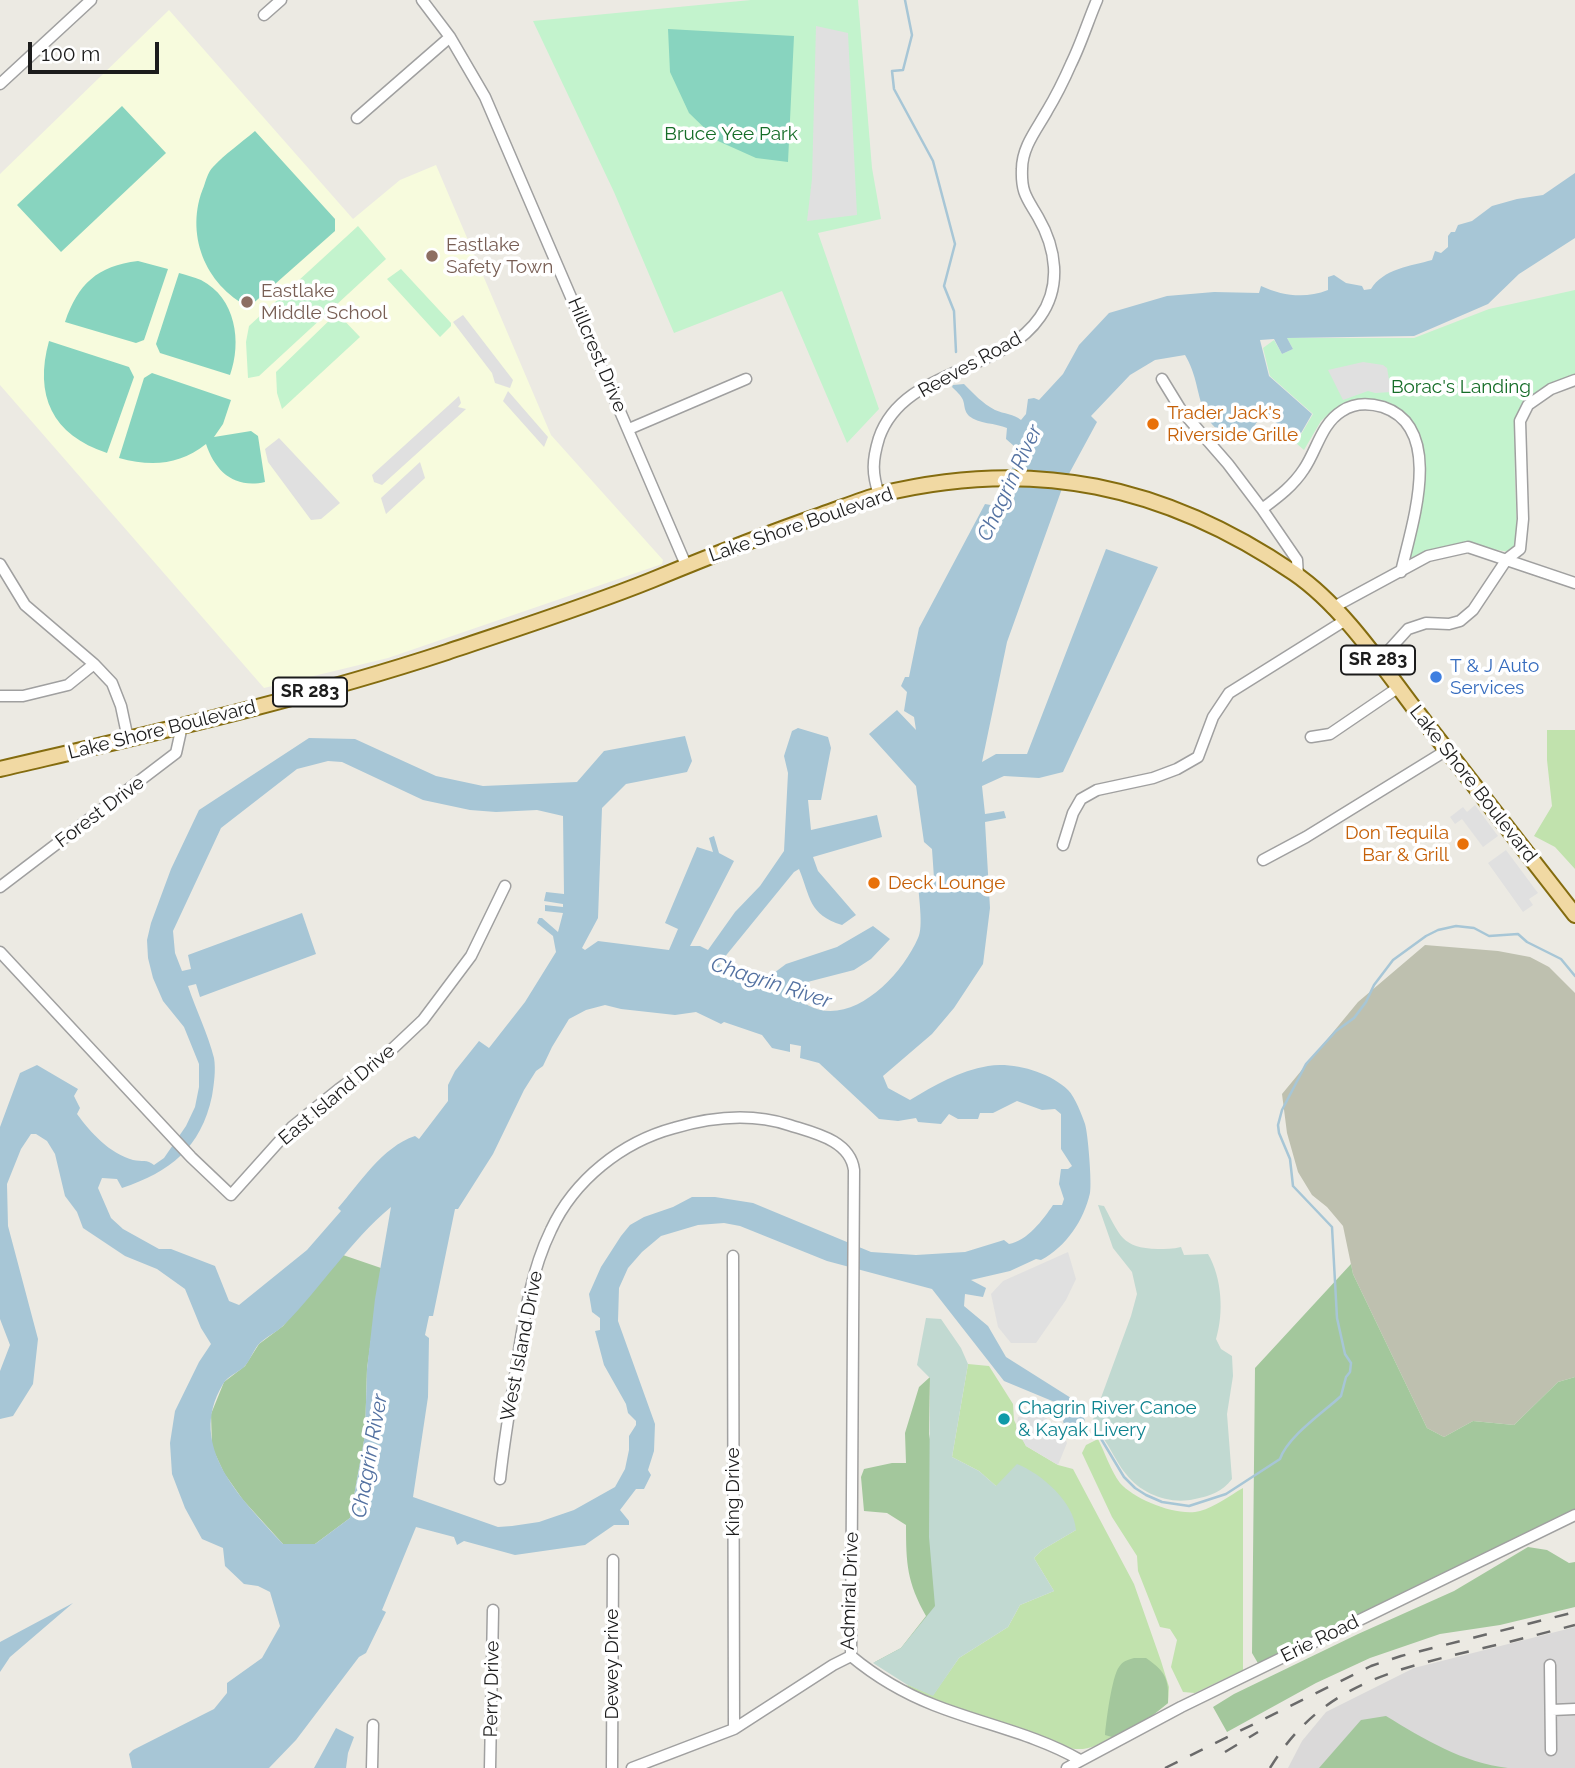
<!DOCTYPE html>
<style>
body{margin:0}
#map{position:relative;width:1575px;height:1768px;overflow:hidden;background:#eceae3;font-family:Raleway,sans-serif}
canvas{display:block}
.scale{position:absolute;left:28px;top:42px;width:131px;height:32px;box-sizing:border-box;border:4px solid #1c1c1c;border-top:0;padding-left:9px;font-size:21px;line-height:24px;white-space:nowrap;color:#1c1c1c;-webkit-text-stroke:5px #fff;paint-order:stroke}
</style>
<div id="map">
<canvas width="1575" height="1768"></canvas>
<div class="scale">100 m</div>
</div>
<script>
const g = document.querySelector('canvas').getContext('2d');
g.lineJoin = 'round';
function fillPath(path, color) {
  g.fillStyle = color;
  g.fill(path, 'evenodd');
}
function strokePath(path, color, width, dash) {
  g.strokeStyle = color;
  g.lineWidth = width;
  g.lineCap = dash ? 'butt' : 'round';
  g.setLineDash(dash || []);
  g.stroke(path);
}
function label(font, color, halo, rows, align = 'center') {
  g.font = font + ' Raleway,sans-serif';
  g.lineWidth = 7;
  g.setLineDash([]);
  g.textBaseline = 'middle';
  g.strokeStyle = halo;
  g.fillStyle = color;
  for (const [text, x, y, turn = 0] of rows) {
    g.save();
    g.translate(x, y);
    g.rotate((+turn || 0) * Math.PI / 180);
    g.textAlign = isNaN(turn) ? turn : align;
    if (halo) g.strokeText(text, 0, 0);
    g.fillText(text, 0, 0);
    g.restore();
  }
}
const residential = new Path2D(`
 M1575,1627v141h-287l14,-27 24,-29 88,-44z`);
const education = new Path2D(`
 M169,10l184,209 47,-39 36,-15 115,270 112,125 -1,4 -274,94 -124,30 -264,-303v-211z`);
const construction = new Path2D(`
 M1425,945l73,6 32,6 19,10 26,26v384l-17,5 -44,43 -41,-4 -29,16 -17,-9 -74,-154 -10,-48 -16,-19 -15,-12 -14,-23 -11,-39 -5,-39 76,-92z`);
const grass = new Path2D(`
 M1547,730h28v139l-20,-22 -21,-11 18,-30 -5,-46z
 M968,1364l21,2 24,38 1,16 12,26 32,19 15,4 61,115 27,77 8,26 -1,16c-17,14 -64,44 -85,46 -26,1 -55,-14 -78,-22 -29,-10 -60,-18 -87,-33 -5,-2 -8,-6 -12,-10l27,11 26,-37 49,-31 12,-22 34,-14 -20,-33 8,-8 34,-20 -80,-44 -17,-15 -27,-14z
 M1098,1439c7,14 13,32 22,44 15,17 58,34 80,28 15,-4 29,-15 43,-23v182l-48,23 -12,-1 -12,-25 6,-27 -7,-11 -10,-2 -22,-56 -1,-15 -25,-39 -30,-64 4,-8z`);
const forest = new Path2D(`
 M343,1255l38,13 -14,101 -2,66 -15,83 -35,26h-32l-40,-44 -19,-27 -12,-26 -1,-33 13,-32 21,-16 14,-22 24,-18z
 M1351,1264l2,10 74,154 17,9 29,-16 41,4 44,-43 17,-5v133l-316,155 -7,-12 3,-285z
 M930,1377l-1,57 38,195 -94,34 28,-15 25,-32c-19,-34 -20,-52 -20,-91l-19,-12 -23,-2 -3,-34 3,-8 28,-6h14l-1,-30 14,-46z
 M1528,1547l19,3 22,13 6,-1v45l-75,18 -60,9 -70,24 -54,25 -89,49 -14,-25 21,-13 124,-60 96,-43z
 M1134,1658h12c20,14 23,21 22,45l-16,13 -40,21 -7,-2c1,-13 7,-59 14,-68 4,-6 8,-7 15,-9z
 M1386,1716c38,23 77,47 122,52h-189l42,-48z`);
const wetland = new Path2D(`
 M1098,1205l6,1c16,29 17,42 54,43 7,0 15,0 23,-2l3,8 24,-1c14,24 16,59 8,85l5,10 11,7 1,20 -6,38 5,65c-10,13 -22,17 -37,20 -25,6 -54,-5 -69,-25 -13,-16 -18,-35 -35,-49l40,-109 6,-22 -5,-22 -19,-24z
 M926,1318l15,1 20,29 7,16 -16,93 27,14 17,15 21,-22c25,10 57,38 59,66l-34,20 -8,8 20,33 -34,14 -12,22 -49,31 -26,38 -27,-12 -33,-21 28,-15 34,-42 -6,-69 1,-159 -13,-13z`);
const park = new Path2D(`
 M751,0h107l14,168 9,51 -63,14 61,176 -32,34 -65,-152 -108,42 -60,-141 -81,-171z
 M358,226l28,33 -127,117 -11,2 -2,-36 3,-16z
 M401,269l50,54v3l-11,11 -53,-58z
 M1575,290v86c-14,8 -41,18 -51,30 -15,16 -7,98 -7,123l-1,16 -7,7 -44,-8 -17,1 -32,14 -5,-2 -3,-5 16,-76 -2,-25 -20,-37 -11,-10 -19,-5 -21,3 -18,8 -12,11 -17,29 -8,-7 17,-29 -43,-38 -7,-28 11,-8 8,14 11,-5 -6,-11h127l75,-29z
 M337,313l23,24 -78,72 -5,-16 -1,-21z`);
const pitch = new Path2D(`
 M668,29l126,7 -6,126 -32,-4 -38,-17 -29,-28 -19,-41z
 M122,106l44,47 -105,99 -44,-47z
 M255,131l80,88v12l-86,76c-44,-22 -65,-74 -45,-121 2,-6 4,-14 9,-19 12,-13 28,-24 42,-36z
 M138,261l30,8 -24,71 -8,3 -71,-21c13,-38 32,-56 73,-61z
 M179,273c7,2 15,4 22,7 35,18 41,62 29,95l-70,-22 -4,-9z
 M49,341l80,26 5,10 -27,76c-55,-18 -73,-58 -58,-112z
 M152,373l79,27 -8,24 -9,13 37,-6 7,5 7,46c-31,7 -50,-11 -59,-38 -27,21 -54,23 -87,14l25,-80z`);
const parking = new Path2D(`
 M816,26l32,7 9,182 -50,6 5,-42z
 M463,315l50,65 -3,8 -15,-5 -3,-10 -39,-51z
 M1363,362l20,3 4,3 4,24 -16,1 -7,-2 -25,9 -15,-30z
 M508,391l40,46 -4,10 -41,-46z
 M459,396l2,7 -3,4 8,2 -84,76 -8,-3 -2,-7z
 M279,438l61,65 -19,16 -10,1 -43,-58 -3,-13z
 M420,462l5,16 -39,36 -5,-16z
 M1475,805l23,31 -15,11 -21,-28 -7,5 -5,-7 13,-10 4,5z
 M1506,850l32,43 -9,6 4,6 -10,7 -35,-49z
 M1068,1252l8,27 -10,21 -30,43h-25l-13,-16 -7,-33 12,-13z
 M1040,1413l22,17 5,13 -9,22 -32,-19 -10,-17 2,-12z`);
const water = new Path2D(`
 M1575,173v65l-56,36 -31,30 -74,32 -127,2 6,11 -11,5 -8,-15 -14,1 9,36 43,38 -15,26 -34,-28 -19,31c-54,-16 -38,-54 -59,-88l-30,5 -25,15 -39,41 6,6 -33,61 -57,159 -25,120 14,-8h31l79,-205 52,18 -95,205 -24,6 -35,-2 -22,10 3,28 19,-3 2,7 -21,4 5,86 -7,56 -29,44 -22,26 -49,42 5,12 22,12c25,-15 49,-29 78,-34 26,-4 61,6 80,24 7,7 14,25 17,34 3,9 7,60 5,69 -6,27 -24,54 -49,67l-5,-1 -26,12 -39,9 15,8 -3,9 -18,-3 -1,12 24,20 18,31 65,41 14,22 -6,15 -9,-4 -7,-9 2,-7 -8,-12 -53,-22 -72,-92 -105,-28 -87,-35 -16,-3 -26,2 -37,11 -19,16 -14,16 -9,20 -1,33 37,103 -1,27 -6,19 3,5 -7,14h-8l-16,21 9,11v4h-15l-29,20 -70,10 -51,-14 -7,4 -3,-8 -38,-10 -34,83 4,2 -20,41 -7,4 -63,83 -27,28h-137l-3,-14 4,-4 81,-41 13,-16v-10l35,-25 18,-32 -10,-34 -12,-6 -14,-2 -19,-18 -2,-18 -21,-9 -17,-31 -13,-34 -2,-31 5,-32 24,-49 12,-18 -10,-16 -16,-39 -28,-20 -32,-13 -42,-28 -6,-16 -12,-16 -10,-42 -8,-13 -11,-7h-5l-10,15 -14,35 1,42 30,113 -5,45 -20,32 -13,3v-48l10,-26 -10,-26v-192l20,-54 17,-8 41,24 -4,7 6,12 -3,6c14,19 32,39 56,46 9,2 14,-1 21,5l10,-7 22,-32 9,-19 4,-20v-23l-15,-37 -21,-26 -10,-23 -5,-20 -1,-18 4,-17 20,-54 28,-59 110,-72 46,1 81,37 47,10 94,-4 27,-31 81,-15 7,25 -5,11 -61,12 -24,24 -4,110 -16,30 3,2 13,-9 71,9 9,-21 -13,-6 32,-76 16,5 -4,-14 5,-2 5,17 15,8 -44,85h10l8,4 27,-38 25,-26 24,-35 4,-78 -4,-17 8,-25 6,-3 30,9 3,11 -10,52h-13l3,30 66,-15 5,22 -69,20 5,14 38,44 -14,10c-34,-11 -31,-27 -43,-56l-5,3 -75,92 5,9 38,9 24,-18 51,-17 36,-21 17,13 -19,20 -17,11 -66,17c43,58 109,-1 130,-49 6,-11 0,-44 0,-58l16,-2 -2,-29 -8,-7 -8,-56 -47,-52 28,-24 19,20 -2,-13 -10,-6 3,-19 -6,-6 4,-9h4l10,-49 66,-124 11,2 17,-40 1,-20 -8,-7 1,-11c-11,-5 -29,-4 -38,-12 -5,-5 -4,-10 -6,-16 -2,-5 -7,-9 -11,-13l1,-2 11,-1c10,10 18,19 31,26 9,4 19,4 26,10l5,-6 2,-15 6,-1 5,2 24,-26 16,-29 30,-32 58,-17 47,-4 45,1 2,-7c22,10 44,13 67,4v-13l6,-2 12,8 16,3 2,4 7,-1c12,-20 40,-23 61,-29l3,-9 6,2 7,-6v-11l3,-4h4l3,-7 14,-4 20,-15 25,-7 26,-4zM328,761l14,1 81,38 47,10 26,2 41,-2 26,6 1,78 -18,-2 -2,9 19,3v3l-18,-2v6l18,2 -5,19 -16,-14h-3l-2,5 16,13 3,16 -31,50 -36,46 -10,-7 -24,30 -7,14v16l-29,38 -4,-3c-33,11 -55,47 -77,72l3,3 -34,39 -68,55 -10,-4 -14,-35 -44,-17h-12l-36,-20 -12,-11 -13,-30 4,-10 15,1 5,9c48,-16 79,-40 90,-92 2,-12 4,-26 2,-38 -6,-24 -18,-48 -26,-72l8,-2 4,13 116,-43 -14,-41 -114,42 3,14 -9,2 -7,-18 -2,-22 48,-103 76,-59zM605,1005l16,4 54,6 21,-3 25,12 3,-2 38,13 10,13 18,4v-8l11,2 -1,12 19,5 60,56 19,2 18,-3 2,4 23,2 8,-10 9,5h20l2,-6h13l24,-12 25,9 13,-1 6,5v35l11,17 -4,3h-7l-2,15 5,15 -2,6h-9c-10,15 -26,36 -44,39l-5,-4 -39,12 -49,3 -45,-3 -118,-49 -38,-6h-23l-19,10 -29,10 -14,8 -9,11 -20,31 -12,27 3,18 8,6v12l-5,1 9,34 22,39 2,9 8,8v4l-7,11v14l-4,19 -10,18 -41,23 -35,12 -27,4 -14,1 -85,-30 15,-100 1,-59 -4,-3 4,-19h4l22,-107h3l35,-55 31,-64 12,-19 7,-5 9,-19 17,-28 17,-9zM391,1207l-16,92 -8,70 -2,66 -15,83 -35,26h-32c-40,-44 -98,-97 -60,-160 5,-8 14,-11 21,-17 6,-6 9,-16 14,-22 7,-8 18,-12 26,-20 37,-37 66,-84 107,-118z
 M73,1603l-63,54 -10,15v-30z
 M336,1728l18,9 -6,16 -2,15h-32z`);
const stream = new Path2D(`
 M905,0l7,35 -9,35 -11,1 2,18 39,72 22,83 -11,42 10,25 2,41
 M1100,1437l24,40 11,11 11,7 16,7 27,4 37,-12 54,-35c8,-23 44,-47 61,-63l5,-19 4,-5 1,-9 -6,-9 -8,-36 -5,-91 -39,-41 -3,-27 -11,-26 -1,-8 4,-15 24,-46 30,-33 18,-13 12,-16 8,-17 19,-25 33,-24 12,-6 18,-4 18,2 15,8 29,-2 9,8 34,17 14,17`);
const minor = new Path2D(`
 M422,0l28,37 35,60 201,468
 M264,15l17,-15
 M0,84l91,-84
 M357,118l93,-81
 M1162,379l19,31 47,54 34,45 35,51 1,16
 M629,429l117,-50
 M879,495c-7,-22 -7,-34 0,-57 24,-70 122,-64 161,-121 22,-31 16,-69 -2,-100 -11,-19 -17,-24 -16,-48 0,-22 15,-40 25,-58 9,-15 17,-31 24,-47 10,-20 17,-43 26,-64
 M1262,509c16,-12 31,-23 42,-40 13,-19 17,-45 38,-58 12,-8 27,-8 41,-4 63,21 28,120 18,165
 M0,564l25,41 69,59 18,19 9,23 7,33
 M1332,608l96,-52 40,-9 107,36
 M1379,661l29,-32 18,-6 23,1 11,-3 13,-11 34,-51 13,-10 3,-30 -3,-98 8,-16 23,-16 24,-9
 M0,696h23l45,-11 26,-21
 M1311,737l19,-3 69,-47
 M1063,845l10,-32 8,-14 16,-9 56,-12 24,-9 21,-12 15,-40 16,-24 115,-72
 M1263,860l43,-23 141,-87
 M0,887l176,-134 6,-27
 M0,952l191,205 40,38 61,-68 47,-38 48,-35 36,-34 48,-64 34,-70
 M733,1256l1,473
 M500,1479c4,-39 11,-77 17,-116 7,-45 14,-92 34,-133 23,-50 71,-88 123,-102 37,-11 78,-15 115,-3 25,8 61,15 65,45l-3,486
 M851,1656c24,20 55,38 83,49 48,19 101,29 146,55
 M1550,1665l1,85
 M1552,1710l23,-1
 M372,1768l1,-43
 M490,1768l3,-158
 M612,1768l1,-208
 M632,1768l102,-39 99,-64 18,-9
 M1067,1768l114,-61 394,-192`);
const primary = new Path2D(`
 M0,769c149,-35 301,-69 447,-117 68,-23 138,-45 205,-72 56,-23 111,-45 169,-65 20,-7 40,-15 60,-21 152,-37 284,-9 413,79 47,32 86,90 120,135 54,69 107,138 161,207`);
const rail = new Path2D(`
 M1225,1752l33,-20
 M1165,1768l206,-102 30,-10 174,-44
 M1270,1768c48,-79 116,-97 201,-117 35,-8 69,-17 104,-26`);
const markers = [
 [432,256,7,"#8d6e63"],
 [247,302,7,"#8d6e63"],
 [1153,424,7,"#e8710a"],
 [1436,677,7,"#3f7fe0"],
 [1463,844,7,"#e8710a"],
 [874,883,7,"#e8710a"],
 [1004,1419,7,"#0f9aa8"]
];
const shields = [
 [1378,660,74],
 [310,692,74]
];
const shieldNames = [
 ["SR 283",1378,660],
 ["SR 283",310,692]
];
const parkNames = [
 ["Bruce Yee Park",731,134],
 ["Borac's Landing",1461,387]
];
const educationNames = [
 ["Eastlake",446,245],
 ["Safety Town",446,267],
 ["Eastlake",261,291],
 ["Middle School",261,313]
];
const streetNames = [
 ["Hillcrest Drive",597,355,67],
 ["Reeves Road",970,365,-29],
 ["Lake Shore Boulevard",801,525,-19],
 ["Lake Shore Boulevard",162,730,-14],
 ["Lake Shore Boulevard",1473,784,52],
 ["Forest Drive",100,812,-37],
 ["East Island Drive",337,1095,-40],
 ["West Island Drive",522,1346,-79],
 ["King Drive",733,1492,-90],
 ["Admiral Drive",850,1591,-88],
 ["Erie Road",1320,1639,-26],
 ["Dewey Drive",612,1664,-90],
 ["Perry Drive",492,1689,-89]
];
const foodNames = [
 ["Trader Jack's",1167,413],
 ["Riverside Grille",1167,435],
 ["Don Tequila",1449,833,"right"],
 ["Bar & Grill",1449,855,"right"],
 ["Deck Lounge",888,883]
];
const shopNames = [
 ["T & J Auto",1450,666],
 ["Services",1450,688]
];
const cultureNames = [
 ["Chagrin River Canoe",1018,1408],
 ["& Kayak Livery",1018,1430]
];
const waterNames = [
 ["Chagrin River",1010,483,-65],
 ["Chagrin River",771,983,18],
 ["Chagrin River",370,1456,-80]
];
fillPath(residential, '#dad9d9');
fillPath(education, '#f7fbdd');
fillPath(construction, '#bec0af');
fillPath(grass, '#c1e2ad');
fillPath(forest, '#a3c79c');
fillPath(wetland, '#c1d9d1');
fillPath(park, '#c3f3cd');
fillPath(pitch, '#88d4bf');
fillPath(parking, '#e0e0e0');
fillPath(water, '#a7c6d6');
strokePath(stream, '#a7c6d6', 2.5);
strokePath(minor, '#a0a0a0', 13);
strokePath(primary, '#846c0f', 18);
strokePath(minor, '#fff', 10);
strokePath(primary, '#f1d9a3', 14);
strokePath(rail, '#6a6a6a', 2.5, [14, 14]);
for (const [x, y, r, color] of markers) {
  const dot = new Path2D();
  dot.arc(x, y, r, 0, 2 * Math.PI);
  g.fillStyle = color;
  g.fill(dot);
  strokePath(dot, '#fff', 2.5);
}
for (const [x, y, w] of shields) {
  const box = new Path2D();
  box.roundRect(x - w / 2, y - 14.5, w, 29, 5);
  g.fillStyle = '#fff';
  g.fill(box);
  strokePath(box, '#1c1c1c', 2);
}
label('bold 18px', '#1c1c1c', null, shieldNames);
label('19px', '#166d28', '#fff', parkNames);
label('19px', '#785e54', '#fff', educationNames, 'left');
label('19px', '#1c1c1c', '#fff', streetNames);
label('19px', '#c56008', '#fff', foodNames, 'left');
label('19px', '#366cbe', '#fff', shopNames, 'left');
label('19px', '#0d838f', '#fff', cultureNames, 'left');
label('italic 21px', '#5371a1', '#fff', waterNames);
</script>
